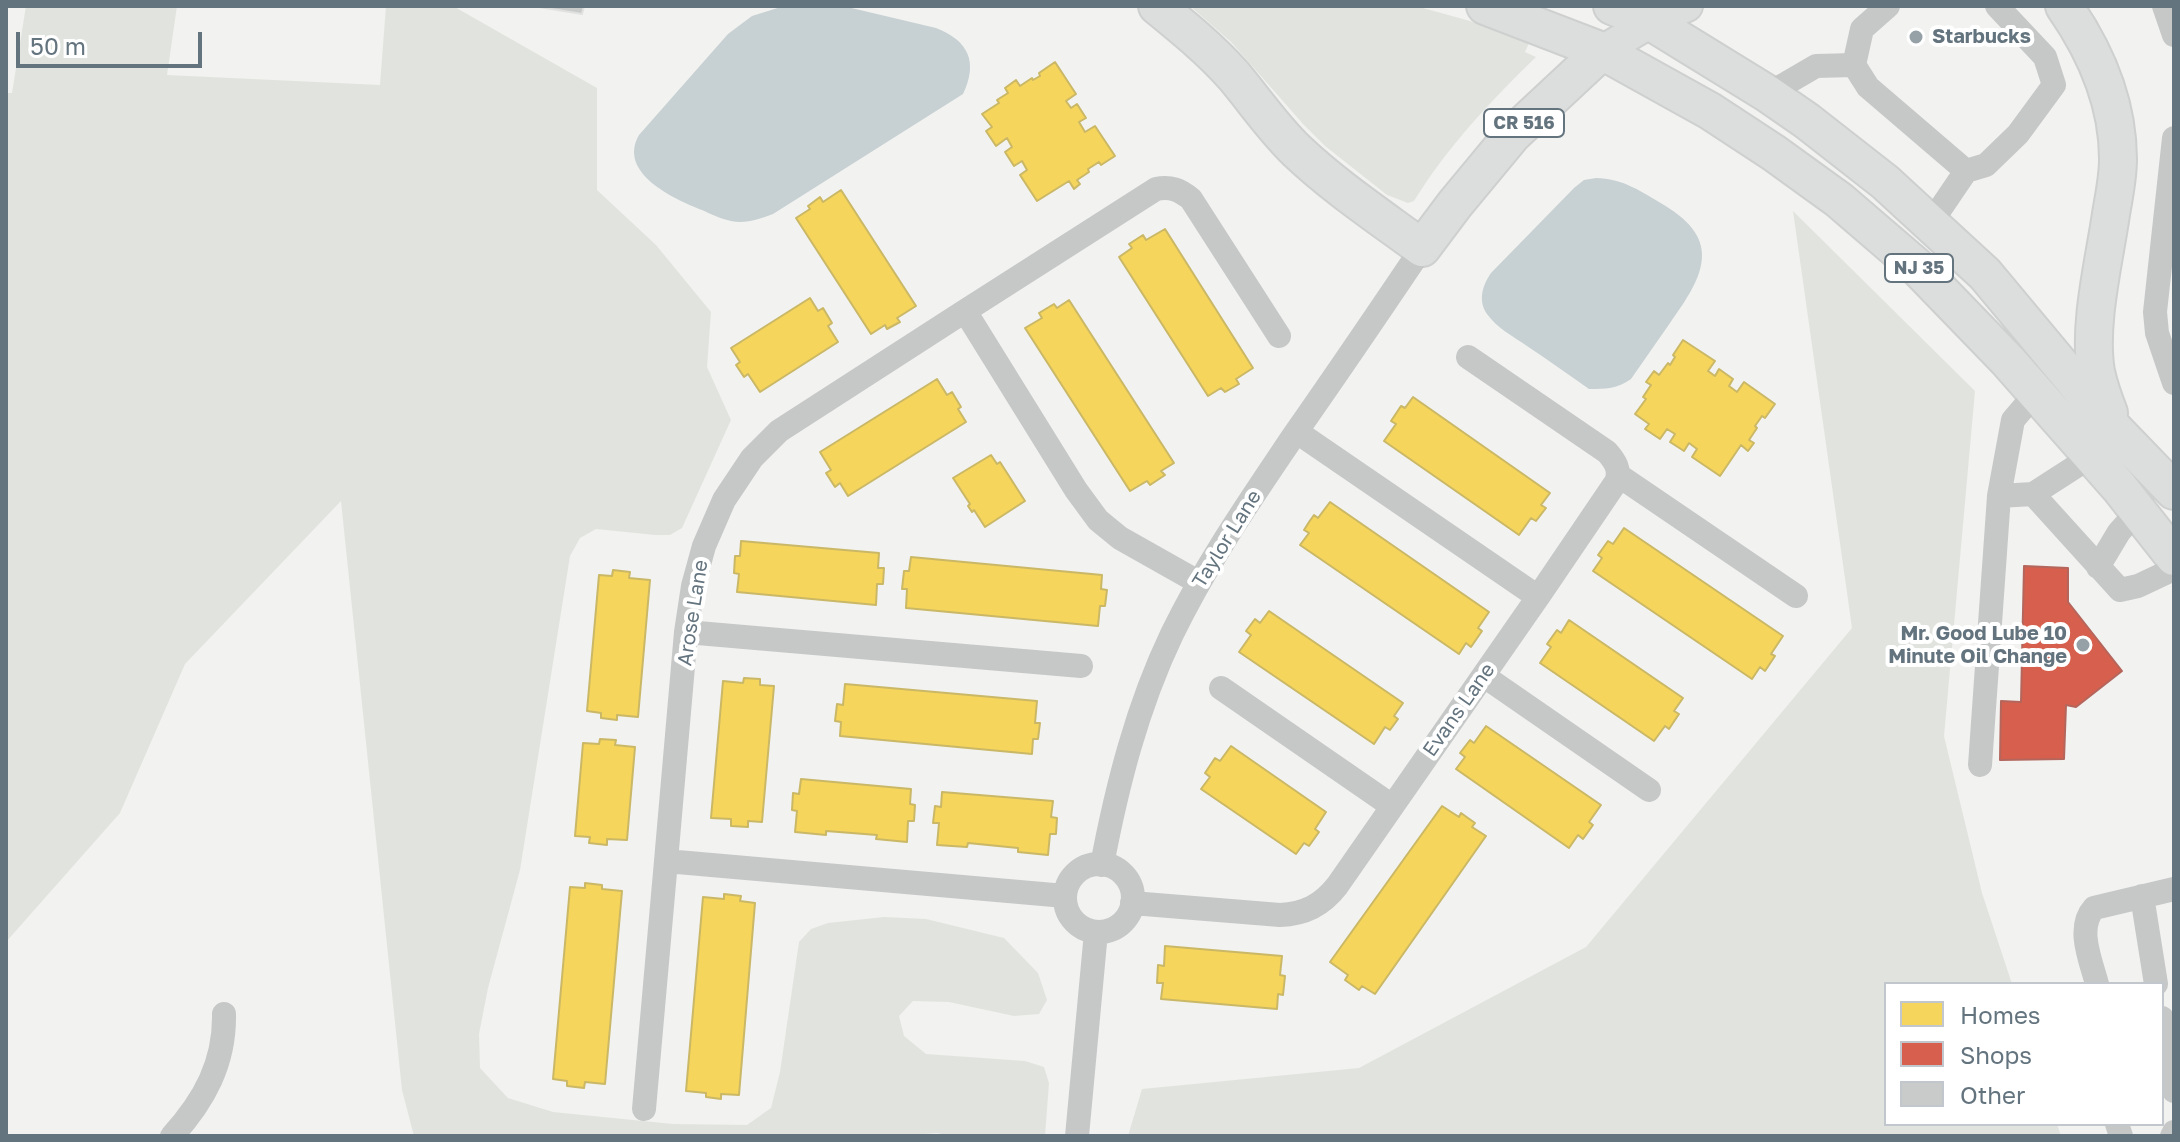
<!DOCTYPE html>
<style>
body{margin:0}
#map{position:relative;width:2180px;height:1142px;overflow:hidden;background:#f2f2f0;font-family:"Golos Text",sans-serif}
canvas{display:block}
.frame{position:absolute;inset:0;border:8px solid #64747f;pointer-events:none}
.legend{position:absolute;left:1884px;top:982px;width:280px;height:144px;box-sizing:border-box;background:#fff;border:2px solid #c1c7cc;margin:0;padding:10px 14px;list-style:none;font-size:24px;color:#64747f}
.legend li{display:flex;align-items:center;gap:16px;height:40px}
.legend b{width:40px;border:2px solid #c1c7cc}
.scale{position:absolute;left:16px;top:32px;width:186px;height:36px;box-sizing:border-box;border:4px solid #64747f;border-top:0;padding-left:10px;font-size:24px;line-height:28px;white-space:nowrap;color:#64747f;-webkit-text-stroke:6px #fff;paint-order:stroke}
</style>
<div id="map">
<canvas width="2180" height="1142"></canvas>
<div class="frame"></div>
<ul class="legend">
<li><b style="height:22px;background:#f6d55c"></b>Homes</li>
<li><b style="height:22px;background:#d6604d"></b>Shops</li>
<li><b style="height:22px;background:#c9cbcb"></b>Other</li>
</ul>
<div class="scale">50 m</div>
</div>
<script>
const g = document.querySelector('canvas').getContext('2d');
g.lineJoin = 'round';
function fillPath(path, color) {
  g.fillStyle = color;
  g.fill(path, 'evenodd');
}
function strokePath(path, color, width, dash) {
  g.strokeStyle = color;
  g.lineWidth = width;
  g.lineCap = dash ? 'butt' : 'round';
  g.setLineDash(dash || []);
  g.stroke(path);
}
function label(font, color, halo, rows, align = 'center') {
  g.font = font + ' "Golos Text",sans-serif';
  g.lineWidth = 8;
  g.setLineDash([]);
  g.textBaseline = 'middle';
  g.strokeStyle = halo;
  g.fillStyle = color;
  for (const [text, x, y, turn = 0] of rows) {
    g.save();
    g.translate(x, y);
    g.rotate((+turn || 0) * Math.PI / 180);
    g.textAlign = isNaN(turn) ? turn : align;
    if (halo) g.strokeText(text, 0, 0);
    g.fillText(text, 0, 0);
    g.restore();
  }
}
const green = new Path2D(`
 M26,6h151l-10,69 213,10 6,-79h67l144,82v102l59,55 55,67 -4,55 24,53 -49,108 -12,7h-15l-59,-6 -16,9 -10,18 -50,314 -32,118 -9,46 1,34 28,30 45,14 120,12 74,1 24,-17 9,-36 19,-130 12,-13 17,-6 56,-6 42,2 78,19 34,35 9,27 -8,14 -25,2 -65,-14 -36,-1 -14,15 5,20 22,18 99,7 19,6 5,16 -4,53h-94l-14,-3 -37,3h-486l-12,-46 -61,-589 -156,163 -65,149 -114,129v-849h6z
 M1190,6h226l54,15 59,22 -4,9 11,5c-47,46 -87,88 -122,144l-6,2 -21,-8 -62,-49 -22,-22 -72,-82z
 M1793,211l182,180 -31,345 38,157 30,91h-126v140h171l4,12h-933l14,-47 217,-21 227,-121 266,-319z`);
const water = new Path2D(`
 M784,6h59l93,22c33,13 42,34 27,66l-190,120c-14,5 -27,10 -42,7 -10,-2 -20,-7 -29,-11 -28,-11 -85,-37 -63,-75l89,-101 24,-18z
 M1596,178c26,0 46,14 68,27 60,36 39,72 6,118 -13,19 -26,37 -39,56 -14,10 -25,10 -42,10 -21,-15 -41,-29 -62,-43 -13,-9 -30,-18 -40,-32 -9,-13 -5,-28 4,-41l83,-85 10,-8z`);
const homes = new Path2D(`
 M1055,62l21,32 -10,7 5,7 6,-4 9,14 -7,4 6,10 10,-6 20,30 -14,9 -2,-3 -11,7 1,3 -12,8 3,4 -6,5 -5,-8 -32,20 -17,-26 7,-5 -5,-9 -8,5 -9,-14 7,-5 -5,-9 -11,8 -10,-15 6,-4 -10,-13 17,-11 -2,-3 11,-7 -3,-5 11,-8 4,6 12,-8 1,2 7,-4 -1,-3z
 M841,190l75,116 -19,12 3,4 -13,7 -2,-4 -14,9 -75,-116 14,-9 -2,-3 12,-9 3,5z
 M1165,229l88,139 -17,11 3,5 -14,8 -4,-4 -13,8 -89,-139 13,-9 -3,-4 14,-9 3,5z
 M810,298l8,13 5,-3 9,15 -4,3 10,16 -78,50 -12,-18 -4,3 -8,-12 4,-3 -9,-14z
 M1069,300l105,163 -13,8 4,4 -15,10 -3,-4 -17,10 -105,-163 17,-10 -3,-5 15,-9 3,4z
 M1683,340l32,21 -7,10 7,5 4,-7 14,10 -4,7 8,6 7,-10 31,22 -10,14 -3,-2 -7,10 2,2 -8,12 5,3 -6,8 -7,-6 -21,31 -28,-19 5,-8 -8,-6 -5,8 -14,-9 5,-8 -8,-5 -7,10 -15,-10 4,-5 -14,-10 11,-15 -3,-2 8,-12 -5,-3 8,-11 5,4 9,-12 2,2 5,-8 -2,-2z
 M937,379l10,16 5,-3 9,15 -3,2 8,13 -118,74 -8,-13 -5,4 -9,-14 5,-3 -11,-18z
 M1413,397l137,96 -9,12 5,3 -10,13 -5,-3 -12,17 -135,-94 12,-17 -5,-3 10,-15 4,2z
 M991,455l6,9 3,-2 25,39 -40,26 -11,-17 -2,2 -4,-6 2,-2 -17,-26z
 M1330,502l159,110 -11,16 4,3 -11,16 -5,-4 -7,11 -159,-109 9,-12 -5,-3 5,-8 5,-7 4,3z
 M1624,528l159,108 -12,18 4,2 -10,15 -5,-4 -8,12 -159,-108 9,-13 -4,-3 10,-14 5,3z
 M741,541l138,12 -1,15h6l-1,16h-6l-1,21 -139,-13 2,-18 -5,-1 1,-17h5z
 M911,557l191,18 -1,14 6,1 -2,16h-5l-2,20 -192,-18 1,-19h-5l2,-18h5z
 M613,570l17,2 -1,6 21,2 -12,137 -21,-2v5l-16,-2v-5l-14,-2 12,-136 13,1z
 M1269,611l134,92 -9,13 4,3 -8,11 -5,-3 -11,17 -135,-92 12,-17 -5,-4 9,-12 5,4z
 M1569,620l114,78 -9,13 5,3 -10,15 -4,-3 -11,15 -114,-78 11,-16 -4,-3 10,-14 4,3z
 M744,678l16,1v6l14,1 -12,136 -14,-1v6l-17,-1v-7l-20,-1 12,-137 20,2z
 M845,684l192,17 -2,22h5l-2,16h-5l-1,15 -192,-18 1,-14 -6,-1 2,-17 6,1z
 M1486,726l115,79 -12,17 4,3 -10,14 -5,-4 -9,13 -113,-79 9,-12 -5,-4 10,-13 4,3z
 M600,739l16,1 -1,5 20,2 -8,93 -20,-1v6l-18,-2 1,-6 -15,-1 8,-93 16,1z
 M1231,746l95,66 -11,17 4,3 -10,14 -5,-3 -8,11 -95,-65 9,-12 -5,-4 10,-15 5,3z
 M801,779l110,10 -1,15 5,1 -1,16h-6l-1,21 -31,-3 1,-4 -51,-4v4l-31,-3 2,-21 -5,-1 1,-17 6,1z
 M942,792l111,9 -2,16 6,1 -1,16h-6l-2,21 -30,-3v-4l-50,-5 -1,4 -30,-2 2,-22h-6l2,-17 6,1z
 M1442,806l17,11 2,-4 14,10 -3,4 14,9 -111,158 -13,-8 -3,4 -14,-10 3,-5 -18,-13z
 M585,883l17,2v4l20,2 -17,193 -20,-2 -1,6 -17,-2v-5l-14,-2 17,-192 15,1z
 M724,894l17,2 -1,5 15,2 -16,192 -18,-1v5l-15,-2v-4l-20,-2 17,-194 21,2z
 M1165,946l117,10 -2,19 5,1 -2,19 -5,-1 -1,15 -116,-10 2,-16h-6l1,-18 6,1z`);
const shops = new Path2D(`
 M2024,566l44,2v34l54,69 -46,36 -10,-2 -2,54 -64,1 1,-59 20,1z`);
const building = new Path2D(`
 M533,6h51l-2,8z`);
const minor = new Path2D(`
 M1888,6l-26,23 -8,36 14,22 98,84 20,-6 32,-31 36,-49 -9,-28 -48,-51
 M2164,6l10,29
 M1768,94l48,-28 38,-1
 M2174,138l-19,174 2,21 17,50
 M1930,224l36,-53
 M965,311l191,-122c15,-3 24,1 35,10l88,137
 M1468,357l139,95c8,9 14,18 9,30l-78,115
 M1618,475l178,121
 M2033,494l87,96 18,-4 36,-17
 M1999,496l14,-76 23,-27
 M2098,567l21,-35 19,-21
 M686,632l395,34
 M1484,676l165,114
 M1221,688l171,118
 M1980,765l19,-269 34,-2 59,-38
 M1065 898a34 34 0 1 1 68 0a34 34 0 1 1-68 0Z
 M1102,865c15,-79 35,-158 70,-231 34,-70 77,-132 120,-196 44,-63 87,-126 130,-190
 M1065,896l-399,-35 20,-229 7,-46 11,-40 20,-46 28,-42 27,-27 186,-120 111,179 22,30 22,18 78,44
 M2142,896l14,88
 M1132,903l148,12c25,-1 42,-10 57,-29l201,-289 -241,-165
 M2097,984c-6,-23 -21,-56 -3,-76l80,-19
 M2162,1018l12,73
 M644,1109l22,-248
 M2117,1124l4,12
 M172,1136c32,-35 53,-73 52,-122
 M1077,1136l19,-204
 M2172,1136l2,-4`);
const major = new Path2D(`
 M1602,51l49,-29 36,-16`);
const highway = new Path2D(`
 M1157,6c27,22 54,44 77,70 21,25 39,52 63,75 38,36 83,66 125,97l33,-44 58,-70 89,-83
 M1485,6l117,45 108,60 64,42 65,47 78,67 90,93 112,127 55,70
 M1612,6l39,16 117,72 39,27 78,61 100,92 130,156 59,61
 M2064,6c32,46 54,96 54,153 0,19 -4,37 -7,55 -7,48 -23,111 -15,158 3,14 8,28 13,41`);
const markers = [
 [1916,37,8,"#96a0a7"],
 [2083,645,8,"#96a0a7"]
];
const shields = [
 [1524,123,80],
 [1919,268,68]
];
const shieldNames = [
 ["CR 516",1524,123],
 ["NJ 35",1919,268]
];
const poiNames = [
 ["Starbucks",1932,37],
 ["Mr. Good Lube 10",2067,634,"right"],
 ["Minute Oil Change",2067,657,"right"]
];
const streetNames = [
 ["Taylor Lane",1227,539,-58],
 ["Arose Lane",693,613,-81],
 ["Evans Lane",1459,710,-55]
];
fillPath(green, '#e1e4de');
fillPath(water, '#c7d0d2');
fillPath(homes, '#f6d55c');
strokePath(homes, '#cab866', 2);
fillPath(shops, '#d6604d');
strokePath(shops, '#b4665c', 2);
fillPath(building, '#c9cbcb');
strokePath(building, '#e1e1e0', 2);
strokePath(major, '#cfd0d0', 34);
strokePath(highway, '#cecfcf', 40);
strokePath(minor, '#c6c8c8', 24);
strokePath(major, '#dcdddd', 30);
strokePath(highway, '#dcdddd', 36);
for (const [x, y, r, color] of markers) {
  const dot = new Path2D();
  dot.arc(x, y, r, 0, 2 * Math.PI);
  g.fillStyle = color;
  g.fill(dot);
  strokePath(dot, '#fff', 3);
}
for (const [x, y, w] of shields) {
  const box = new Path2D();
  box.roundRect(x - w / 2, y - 14, w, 28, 6);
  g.fillStyle = '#fff';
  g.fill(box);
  strokePath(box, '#64747f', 2);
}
label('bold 18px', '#64747f', null, shieldNames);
label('bold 20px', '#64747f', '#fff', poiNames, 'left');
label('20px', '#64747f', '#fff', streetNames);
</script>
